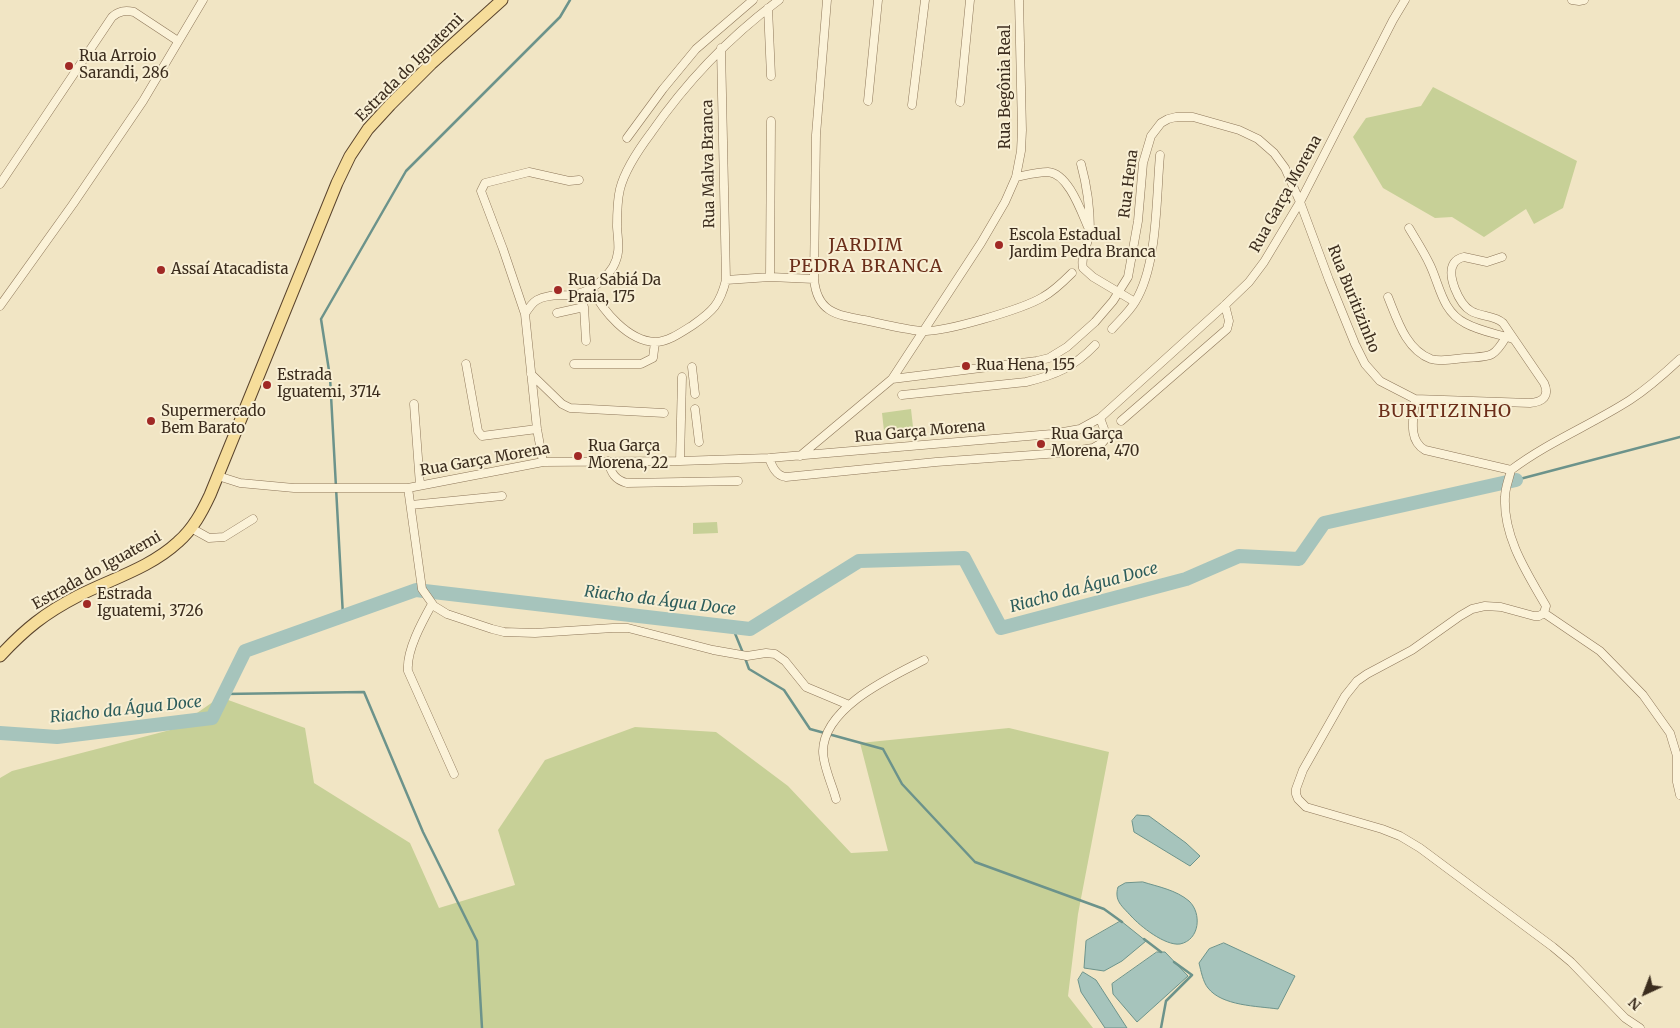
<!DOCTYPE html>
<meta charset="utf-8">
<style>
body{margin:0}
#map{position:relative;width:1680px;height:1028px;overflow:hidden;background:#f1e5c4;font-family:Merriweather,serif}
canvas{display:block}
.north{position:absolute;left:1620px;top:968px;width:50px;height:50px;-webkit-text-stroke:4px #f8efd4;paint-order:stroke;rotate:223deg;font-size:14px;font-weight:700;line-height:20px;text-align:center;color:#3c2d1e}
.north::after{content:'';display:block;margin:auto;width:18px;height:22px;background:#3c2d1e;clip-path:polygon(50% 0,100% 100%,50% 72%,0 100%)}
</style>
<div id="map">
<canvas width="1680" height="1028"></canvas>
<div class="north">N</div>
</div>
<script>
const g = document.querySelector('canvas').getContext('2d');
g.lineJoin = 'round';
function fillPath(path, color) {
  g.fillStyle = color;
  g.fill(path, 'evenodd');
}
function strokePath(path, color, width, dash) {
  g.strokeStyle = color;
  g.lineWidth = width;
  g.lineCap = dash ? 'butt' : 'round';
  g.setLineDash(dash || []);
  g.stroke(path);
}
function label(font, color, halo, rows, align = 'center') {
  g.font = font + ' Merriweather,serif';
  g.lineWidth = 4;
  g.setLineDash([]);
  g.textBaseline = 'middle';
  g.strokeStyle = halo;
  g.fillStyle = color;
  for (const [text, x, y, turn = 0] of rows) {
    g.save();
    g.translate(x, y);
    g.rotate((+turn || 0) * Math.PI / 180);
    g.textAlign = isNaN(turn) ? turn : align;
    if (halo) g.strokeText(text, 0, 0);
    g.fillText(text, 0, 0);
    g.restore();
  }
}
const green = new Path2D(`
 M1433,87l144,74 -14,47 -29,16 -8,-15 -42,28 -32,-20 -17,1 -52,-30 -30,-51 13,-19 55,-12z
 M911,409l2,18 -29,4 -2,-18z
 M717,522l1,11 -25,1v-11z
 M220,697l85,31 9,55 96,60 29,65 76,-23 -17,-55 47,-70 90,-33 81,5 72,54 63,67 37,-2 -28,-108 149,-15 100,24 -31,162 -10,82 25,32h-1093v-250l12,-7 162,-42z`);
const water = new Path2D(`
 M1137,815l12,1 37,27 14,13 -10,10 -56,-34 -2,-11z
 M1143,882c16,5 33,8 46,19 13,12 11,39 -9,43 -15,2 -40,-18 -49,-28 -9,-10 -17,-15 -13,-29l7,-4z
 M1121,921l25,20 -24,20 -18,10 -20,-3 2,-27z
 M1224,943l71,33 -17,33c-21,-3 -56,-3 -70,-21 -5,-6 -7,-17 -9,-25l10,-14z
 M1157,952h8l23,24 -51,46 -24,-28 -1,-10z
 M1083,972l13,8 31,48h-22l-24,-36 -3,-12z`);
const stream = new Path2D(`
 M1516,480l164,-43
 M343,616l-13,-239 -9,-58 85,-148 154,-154 10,-17
 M732,626l11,27
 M745,658l4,11 35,21 26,39 73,20 19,35 73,78 129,47 18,13
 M224,694l140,-2 59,140 54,109 5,87
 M1144,939l17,13
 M1161,1028l5,-27 26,-26 -18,-13`);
const river = new Path2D(`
 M0,733l57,4 155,-19 33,-67 171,-61 334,39 109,-68 105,-3 37,70 185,-49 53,-23 60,3 25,-36 192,-43`);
const minor = new Path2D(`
 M827,0l-11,135 -2,144c3,33 22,36 50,41 19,4 38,9 57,11 22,2 102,-22 122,-34 11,-6 20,-15 29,-24
 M1572,0l7,1 5,-1
 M768,8l3,68
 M868,101l10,-101
 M960,102l10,-102
 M912,105l13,-105
 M627,138l36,-49 33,-40 57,-49
 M1081,164c6,22 9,43 9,66 -1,13 -10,26 -7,38l10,9 42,25
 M1016,177c10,-2 22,-5 32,-5 20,1 33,39 40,55
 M0,184l112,-167c7,-6 13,-7 22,-5l44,29
 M1409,228c7,12 15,24 21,37 10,21 12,46 35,58 14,8 33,11 48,16
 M770,277l1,-156
 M726,280l44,-3 44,2
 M592,289c11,22 36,52 63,53 13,0 27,-10 38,-17 20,-14 27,-21 33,-45l-5,-232
 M1388,297c9,22 18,53 43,62 10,3 24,0 34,-1 25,-2 28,1 41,-21
 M0,306l73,-102 70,-103 60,-101
 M557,313l27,-6 2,34
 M525,314c3,-5 7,-11 12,-14 10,-6 23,-4 33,-5 18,-1 34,-14 43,-28 8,-14 5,-25 4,-40 0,-13 0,-26 3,-38 5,-20 19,-40 31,-56 36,-52 77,-95 128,-133
 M1112,329c8,-9 17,-17 23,-27 23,-37 21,-104 25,-147
 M466,364l12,67 4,5 55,-7
 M574,364h67l12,-6 2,-16
 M692,367l3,27
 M531,374l31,30 8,4 94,5
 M892,379l145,-18 12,-3 18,-11 28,-25 18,-21 15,-24 10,-56 5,-58 8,-27 10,-13 7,-4 8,-2h17l46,13 19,9 16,14 11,15 15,34 29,78 26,64 10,20 15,17 35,18 115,4c13,-1 20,-7 14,-20l-41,-60c-8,-8 -22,-6 -32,-12 -12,-7 -25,-36 -17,-48 2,-3 6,-5 10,-6l23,5 15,-5
 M902,395l124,-13c30,-7 48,-15 69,-37
 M1415,399c-1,17 -8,41 10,51l86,20
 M414,404l6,81
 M695,409l4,33
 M1121,421l106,-92 2,-8 -4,-16
 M800,456l92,-77 89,-136 24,-41 11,-25 5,-26 1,-21 -3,-130
 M769,458c3,8 7,18 17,19l150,-15 124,-9 33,-5 9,-5 5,-6 -7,-19
 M608,461c3,12 7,19 19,22l111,-2
 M680,461l2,-84
 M543,462l-6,-33 -12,-115 -22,-65 -22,-58 4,-8 44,-11 40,9 10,-1
 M218,476l22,7 54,5h114l135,-26 137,-1 89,-3 283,-24 28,-5 20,-11 125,-113 24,-23 15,-20 36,-60 93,-182 12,-20
 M408,488l14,101 12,17 13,8 45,15 12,3 31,1 78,-5h15l85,22 34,6 19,-3 9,1 10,7 21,26 43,18
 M411,505l91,-9
 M191,528l18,10 15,-1 29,-18
 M432,604c-10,18 -26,47 -24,67l46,103
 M1544,613l56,38 43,44 27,38 7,23v26l3,13
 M836,799c-4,-15 -13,-33 -13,-48 1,-44 68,-74 101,-91
 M1640,1028l-15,-10 -54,-56 -18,-15 -133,-99 -20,-12 -18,-7 -76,-22 -8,-8 -2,-5v-5l7,-19 42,-74 12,-15 10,-7 45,-24 48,-34 12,-7 13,-3 16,1 33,9h5l5,-3 2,-7c-19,-33 -43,-69 -41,-109 0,-9 4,-18 6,-27 37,-28 80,-45 119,-70 18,-12 34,-26 50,-41`);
const primary = new Path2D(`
 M0,656c25,-27 45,-43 78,-60 33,-17 72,-28 100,-54 15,-13 24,-30 32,-47l127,-312 13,-27 18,-27 22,-24 41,-41 71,-64`);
const markers = [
 [69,66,5,"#a02925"],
 [999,245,5,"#a02925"],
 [161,270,5,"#a02925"],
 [558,290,5,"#a02925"],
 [966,366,5,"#a02925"],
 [267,385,5,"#a02925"],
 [151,421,5,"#a02925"],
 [1041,444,5,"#a02925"],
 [578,456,5,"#a02925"],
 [87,604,5,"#a02925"]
];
const poiNames = [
 ["Rua Arroio",79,57],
 ["Sarandi, 286",79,74],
 ["Escola Estadual",1009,236],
 ["Jardim Pedra Branca",1009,253],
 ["Assaí Atacadista",171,270],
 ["Rua Sabiá Da",568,281],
 ["Praia, 175",568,298],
 ["Rua Hena, 155",976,366],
 ["Estrada",277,376],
 ["Iguatemi, 3714",277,393],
 ["Supermercado",161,412],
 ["Bem Barato",161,429],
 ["Rua Garça",1051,435],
 ["Morena, 470",1051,452],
 ["Rua Garça",588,447],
 ["Morena, 22",588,464],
 ["Estrada",97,595],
 ["Iguatemi, 3726",97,612]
];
const streetNames = [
 ["Estrada do Iguatemi",410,68,-45],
 ["Rua Begônia Real",1006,87,-90],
 ["Rua Malva Branca",709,164,-91],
 ["Rua Hena",1129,184,-83],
 ["Rua Garça Morena",1286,194,-61],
 ["Rua Buritizinho",1353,299,68],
 ["Rua Garça Morena",920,432,-5],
 ["Rua Garça Morena",485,460,-10],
 ["Estrada do Iguatemi",97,571,-29]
];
const waterNames = [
 ["Riacho da Água Doce",1084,588,-15],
 ["Riacho da Água Doce",660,601,7],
 ["Riacho da Água Doce",126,710,-6]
];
const quarterNames = [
 ["JARDIM",866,246],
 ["PEDRA BRANCA",866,267],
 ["BURITIZINHO",1445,412]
];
fillPath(green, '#c7d097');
fillPath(water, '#a6c4bc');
strokePath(water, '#6c938b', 1);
strokePath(stream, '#6c938b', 2.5);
strokePath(river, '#a6c4bc', 14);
strokePath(minor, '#8d7659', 9);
strokePath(primary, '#5a442d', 13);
strokePath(minor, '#fbf2d8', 8);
strokePath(primary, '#f6dd9a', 11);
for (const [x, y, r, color] of markers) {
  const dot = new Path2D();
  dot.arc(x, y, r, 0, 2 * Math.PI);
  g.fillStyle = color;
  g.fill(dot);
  strokePath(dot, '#f8efd4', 2);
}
label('15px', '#3c2d1e', '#f8efd4', poiNames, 'left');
label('15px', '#3c2d1e', '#f8efd4', streetNames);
label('italic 16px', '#2c5c5b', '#f8efd4', waterNames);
g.letterSpacing = '1px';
label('18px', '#6b2e1a', '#f8efd4', quarterNames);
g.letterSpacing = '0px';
</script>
